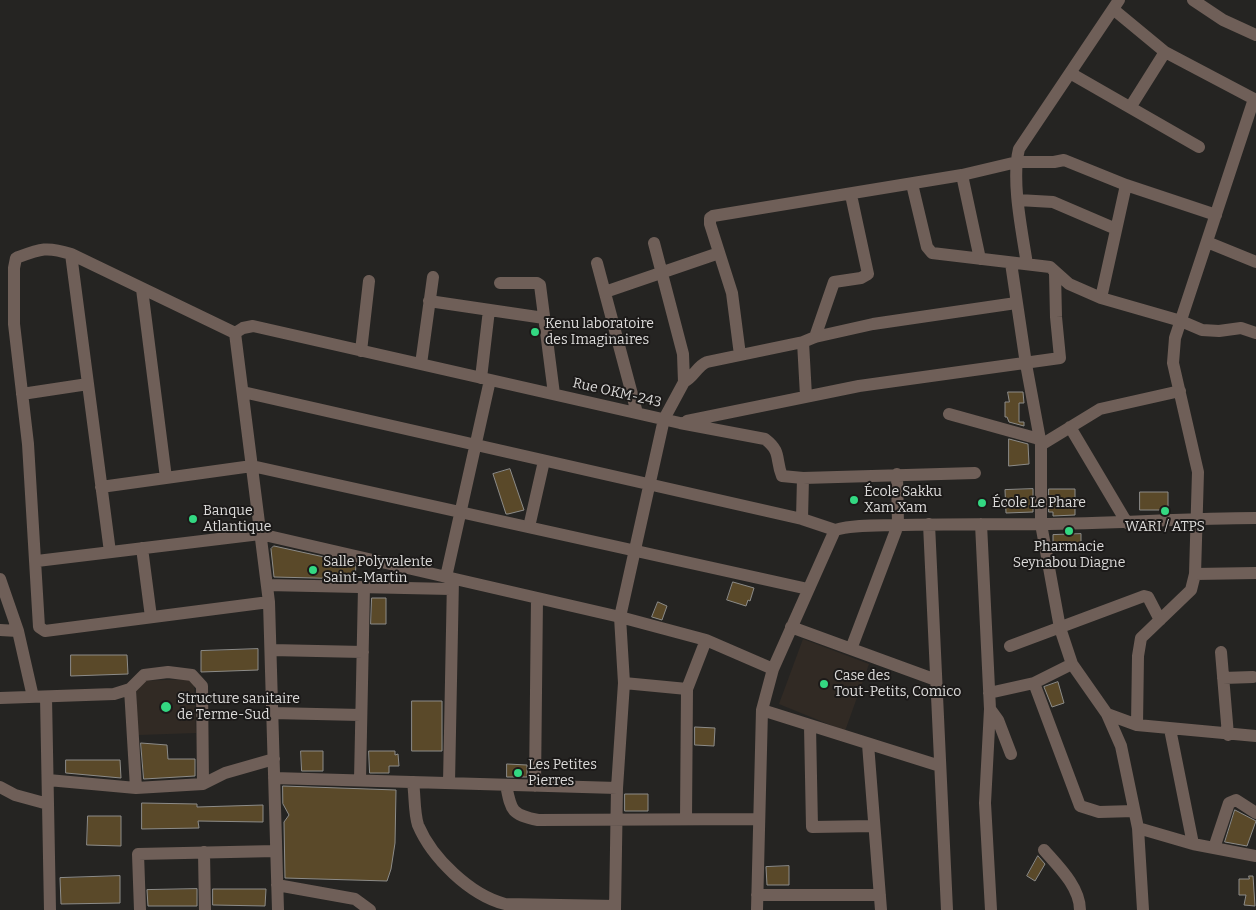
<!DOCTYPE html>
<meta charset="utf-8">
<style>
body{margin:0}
canvas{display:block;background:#252422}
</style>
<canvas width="1256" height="910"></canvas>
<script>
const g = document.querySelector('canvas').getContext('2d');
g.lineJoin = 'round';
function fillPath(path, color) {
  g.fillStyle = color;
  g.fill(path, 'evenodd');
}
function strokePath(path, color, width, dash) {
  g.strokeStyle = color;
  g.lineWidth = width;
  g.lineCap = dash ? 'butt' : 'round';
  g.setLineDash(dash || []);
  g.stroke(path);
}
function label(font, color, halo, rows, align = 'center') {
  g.font = font + ' Bitter,serif';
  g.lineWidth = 4;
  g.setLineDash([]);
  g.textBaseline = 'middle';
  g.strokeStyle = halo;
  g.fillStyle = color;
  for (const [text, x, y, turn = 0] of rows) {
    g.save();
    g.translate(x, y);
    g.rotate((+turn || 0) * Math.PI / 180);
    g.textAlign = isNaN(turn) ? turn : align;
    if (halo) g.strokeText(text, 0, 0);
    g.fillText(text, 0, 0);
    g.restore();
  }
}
const built = new Path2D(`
 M803,639l66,25 -24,67 -66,-27z
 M194,679l2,54 -58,2 -2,-54z`);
const building = new Path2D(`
 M1008,392h15l1,11h-5v19h5v4l-15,-4 -2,-5h-2v-15h4z
 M1009,439l19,5 1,20 -20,2z
 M510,469l14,41 -16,4h-2l-13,-40z
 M1033,489v23l-27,1 -1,-23z
 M1049,489h26v26l-22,1v-4h-4z
 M1140,492h28v18h-28z
 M1081,534v17h-17l-1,-8 -10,1v-9z
 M274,546l82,18 -1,15 -81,-2 -3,-28z
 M733,582l21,6 -4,13 -2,-1 -2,6 -19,-6z
 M372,598h14v26h-15z
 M658,602l9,4 -5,14 -10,-3z
 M258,649v21l-57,2v-21z
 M71,655h56l1,19 -57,2z
 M1058,682l6,21 -12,4 -8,-20z
 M412,701h30v50h-30z
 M695,727l20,1 -1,18 -19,-1z
 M141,743l26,2 1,14h27v17l-51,3z
 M301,751h22v20h-21z
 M369,751h26v4l3,-1 1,12h-10v7h-19z
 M66,760h54l1,18 -55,-5z
 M507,764l20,1v12h-20z
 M283,786l113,4 -1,53 -4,26 -4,12 -102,-3 -1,-56 5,-7 -6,-11z
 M625,794h23v17h-23z
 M142,803l55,1v3l66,-2v17l-65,-1 1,7 -57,1z
 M1235,810l21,11 -9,25 -22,-4z
 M88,816h33v30l-34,-1z
 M1038,856l7,8 -10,17 -8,-5z
 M789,866v19h-22l-1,-18z
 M120,876v27l-59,1 -1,-26z
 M1249,876h4l2,30 -11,-1 2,-10h-7v-16h10z
 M197,889v17h-49l-1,-16z
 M213,889h53l-1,17 -52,-1z`);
const minor = new Path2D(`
 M1193,0l30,20 33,15
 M1113,9l52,43 91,48
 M1070,73l129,74
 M1131,106l34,-54
 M962,175l18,84
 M912,184l15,63 5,6 118,14 19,17 32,14 80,23 21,9 17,1 22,-3 15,5
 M1018,200l35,2 63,27
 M1207,242l49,20
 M654,243l29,111 1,28c10,-5 13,-16 23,-20l96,-20 12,-5 58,-13 143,-21
 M71,254l39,298
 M597,263l40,150
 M1011,263l15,101 15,81v79l19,104 12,36 35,50 14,32 17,82 5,82
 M1027,264c-5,-32 -16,-84 -8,-115l100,-149
 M500,283h37l3,2 14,109
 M142,289l24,189
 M605,292l114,-39
 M1101,298l25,-113
 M429,301l115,17
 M235,333l-164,-79c-25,-8 -31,-5 -55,4l-2,10v56l14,120 11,183 6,4 224,-29
 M235,333l8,-5 10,-2 427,97 85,16c17,13 10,20 17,37l21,2 172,-5
 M235,333l34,269 9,308
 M815,337l19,-55 27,-4 7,-4 -17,-79
 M803,342l3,54
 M361,351l8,-70
 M740,355l-8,-62 -22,-69v-6l3,-2 249,-41 55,-13h37l10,-2 62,25 90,30
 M421,364l12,-87
 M481,378l8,-68
 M243,392l559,127 33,11
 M22,394l66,-10
 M949,414l90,25
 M687,421l172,-35 201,-28 -4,-41 -1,-44
 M1070,427l57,96
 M1041,445l59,-36 80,-18
 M101,487l151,-21 556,123
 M802,519l1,-41
 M929,524l18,386
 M981,524l9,185 -5,94 6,107
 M529,527l15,-66
 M142,548l9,69
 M37,561l223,-27 360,83 86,23 67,29
 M1195,574l61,-1
 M446,577l44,-197
 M0,579l18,52 15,66
 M267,585l184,4
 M791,627l145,53
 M0,630l18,1
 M1010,646l134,-50 4,1 12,23
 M851,649l47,-124 -1,-51
 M271,650l92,2
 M1221,652l7,83
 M1223,678l30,-1
 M624,683l63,6
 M1034,683l46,123 19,6 35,-1
 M130,689l14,-14 24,-3 24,3 10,11 1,98
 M989,693l45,-10 38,-19
 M46,697l4,213
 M0,698l114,-4 16,-5 6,99
 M990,709l8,11 13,34
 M762,710l178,56
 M272,713l89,2
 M1107,714l30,11 119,11
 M1137,725l1,-69 3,-18 50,-48 4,-16 3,-102 -25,-109 2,-25 79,-239
 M810,726l2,101 62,-1
 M1170,729l23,115
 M868,744l13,166
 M274,778l343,10
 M48,780l88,8 67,-4 22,-11 49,-14
 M360,780l4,-193
 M413,782c2,13 1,31 5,43 14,33 52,70 87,79l110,2
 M449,783l4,-204
 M506,785c5,25 5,30 32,35l221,-1
 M535,786l2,-188
 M0,787l15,8 33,9
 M686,819l1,-130 19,-49
 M1138,828l55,16 63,12
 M1214,848l15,-45 7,-3 20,13
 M1044,850c14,16 36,37 36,60
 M204,852l1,58
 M277,885l78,14 15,11
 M757,895h123
 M140,910l-2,-56 138,-3
 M615,910l2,-122 7,-105 -4,-66 44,-198 20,-37
 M757,910l5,-200 11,-41 62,-139c22,-6 46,-4 68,-5 46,-1 91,-1 137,-1 72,0 144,-6 216,-6`);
const markers = [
 [535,332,5,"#33d882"],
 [854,500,5,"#33d882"],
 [982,503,5,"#33d882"],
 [1165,511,5,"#33d882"],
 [193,519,5,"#33d882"],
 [1069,531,5,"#33d882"],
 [313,570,5,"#33d882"],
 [824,684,5,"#33d882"],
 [166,707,6,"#33d882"],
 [518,773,5,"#33d882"]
];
const poiNames = [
 ["Kenu laboratoire",545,324],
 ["des Imaginaires",545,340],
 ["École Sakku",864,492],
 ["Xam Xam",864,508],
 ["École Le Phare",992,503],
 ["Banque",203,511],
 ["Atlantique",203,527],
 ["WARI / ATPS",1165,527,"center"],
 ["Pharmacie",1069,547,"center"],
 ["Seynabou Diagne",1069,563,"center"],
 ["Salle Polyvalente",323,562],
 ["Saint-Martin",323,578],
 ["Case des",834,676],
 ["Tout-Petits, Comico",834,692],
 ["Structure sanitaire",177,699],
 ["de Terme-Sud",177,715],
 ["Les Petites",528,765],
 ["Pierres",528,781]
];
const streetNames = [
 ["Rue OKM-243",617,393,13]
];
fillPath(built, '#312a24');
fillPath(building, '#5a4929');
strokePath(building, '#8c8b88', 1);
strokePath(minor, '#6f5f58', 12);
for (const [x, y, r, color] of markers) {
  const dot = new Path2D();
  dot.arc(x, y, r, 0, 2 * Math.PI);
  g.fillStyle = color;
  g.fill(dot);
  strokePath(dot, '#1c1a19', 2);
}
label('14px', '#dcdbda', '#1c1a19', poiNames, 'left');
label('14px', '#dcdbda', '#1c1a19', streetNames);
</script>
